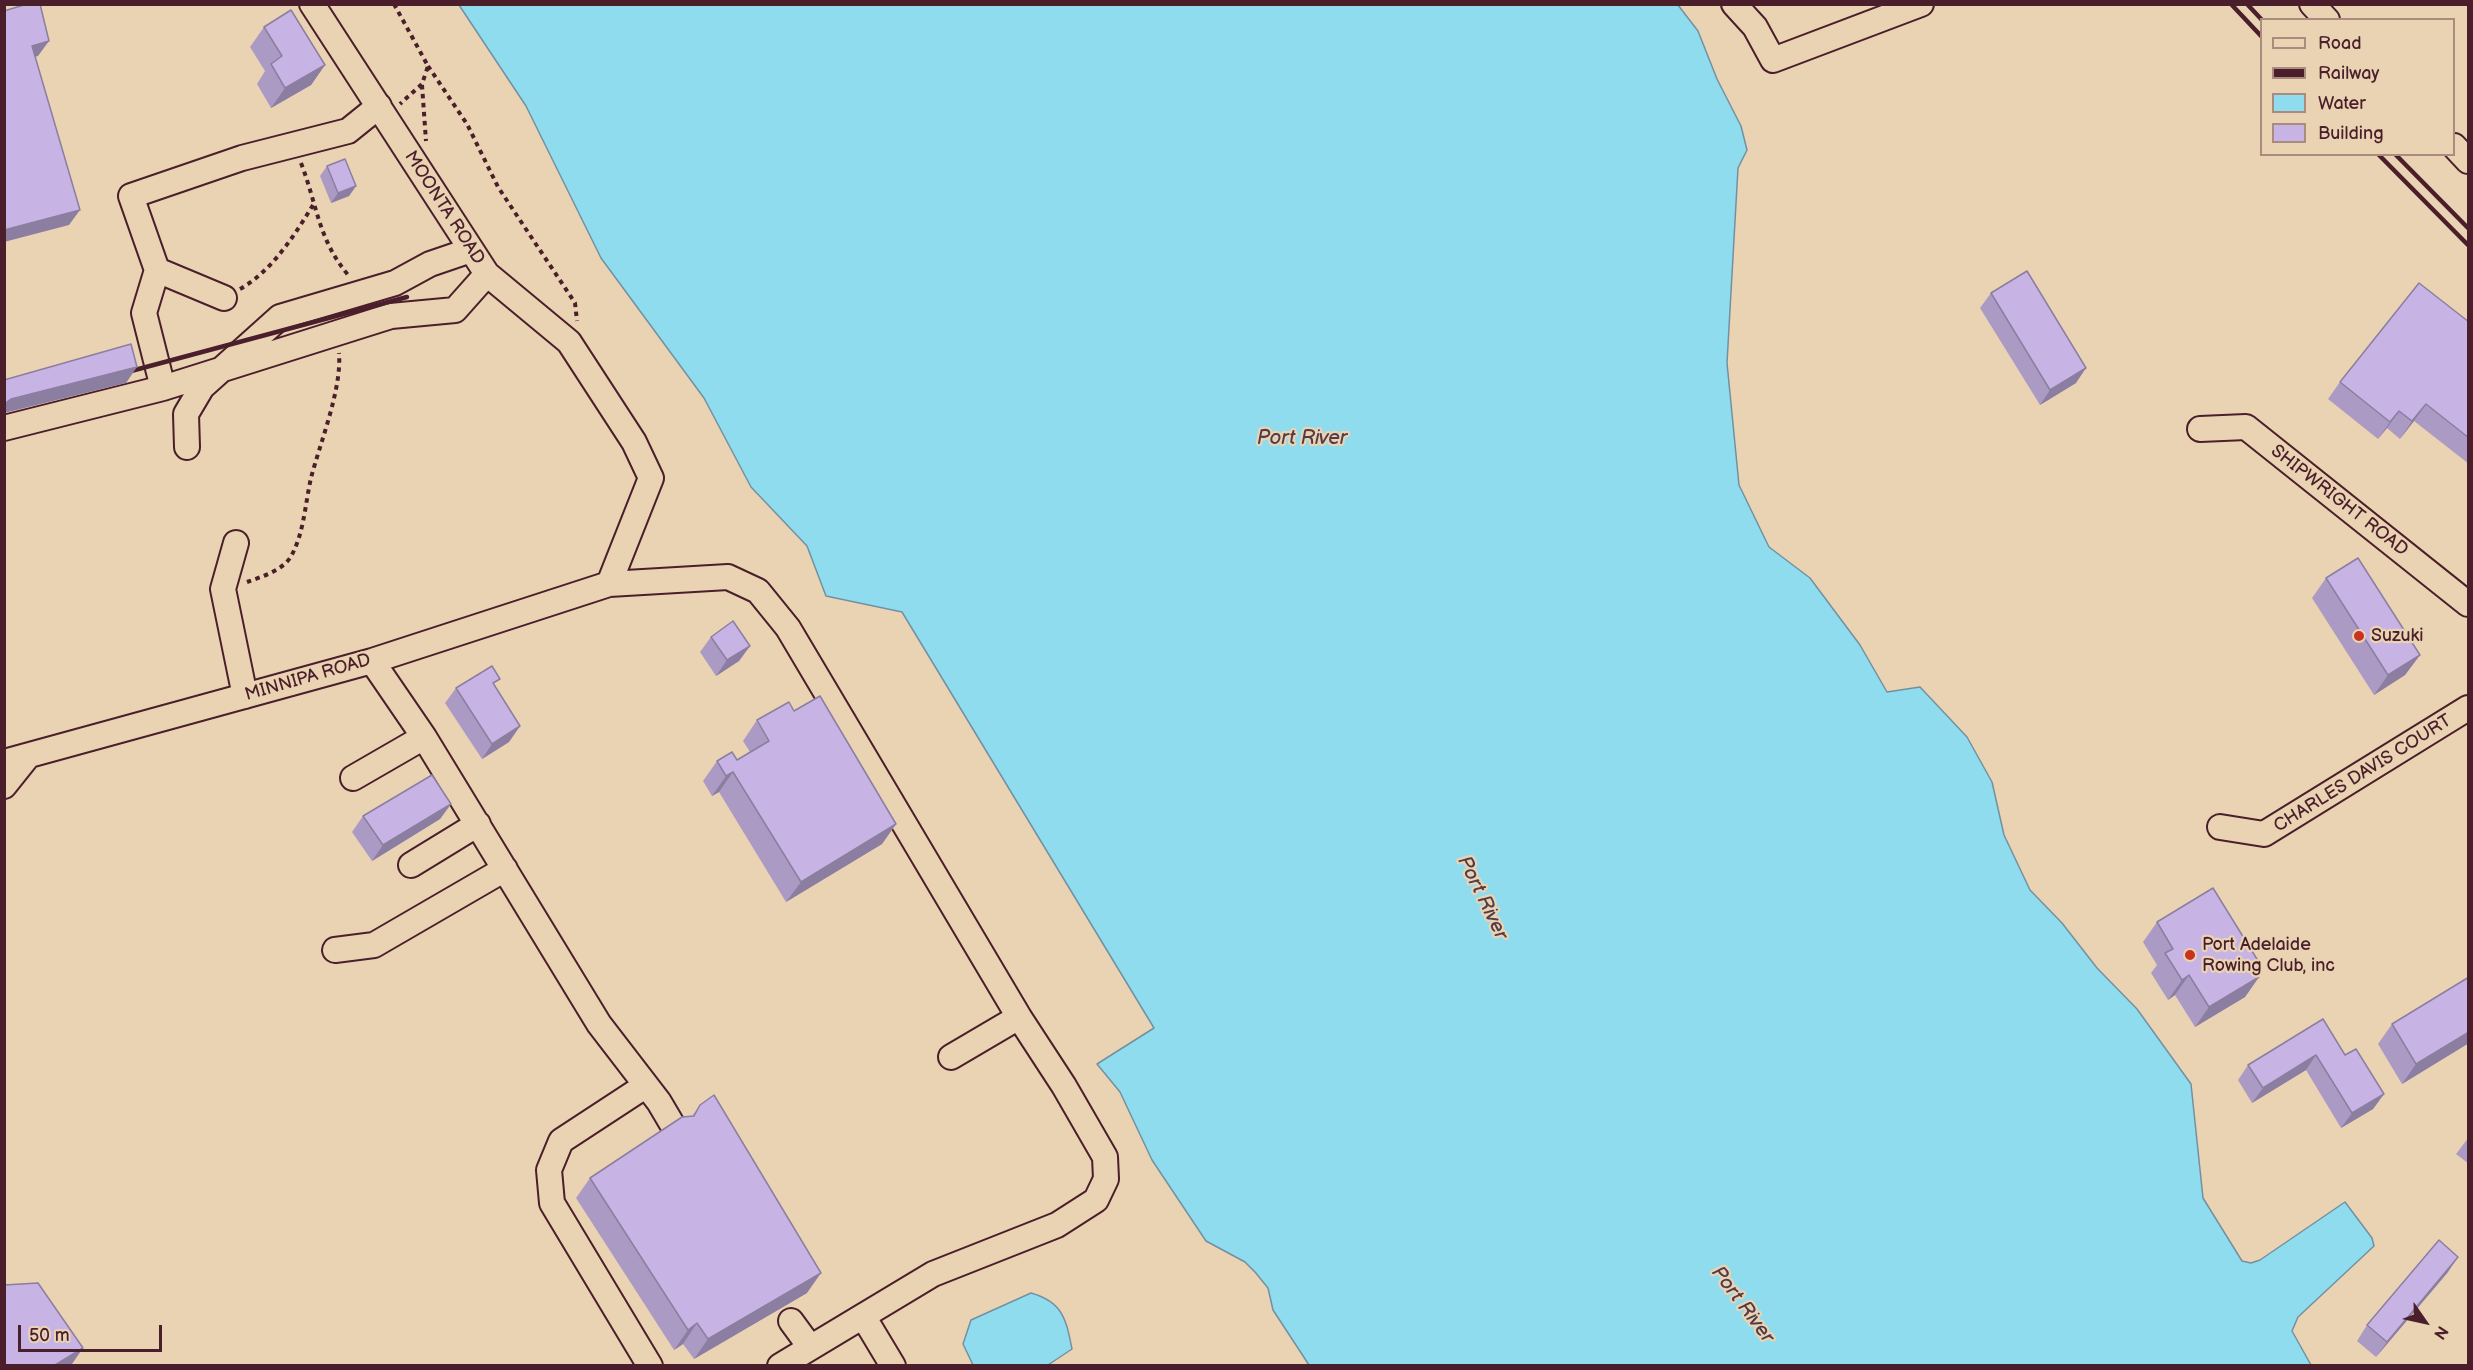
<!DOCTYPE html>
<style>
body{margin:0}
#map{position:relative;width:2473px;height:1370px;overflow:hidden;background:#ead3b3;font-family:"Balsamiq Sans",sans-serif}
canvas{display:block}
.frame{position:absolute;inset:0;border:6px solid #4a1f2b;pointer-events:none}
.legend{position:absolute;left:2260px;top:18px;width:195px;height:138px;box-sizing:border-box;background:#ead3b3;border:2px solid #aa8b7d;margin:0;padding:8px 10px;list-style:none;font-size:18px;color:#4a1f2b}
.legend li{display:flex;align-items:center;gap:12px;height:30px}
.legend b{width:30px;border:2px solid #aa8b7d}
.north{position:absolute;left:2395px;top:1292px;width:60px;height:60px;-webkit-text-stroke:4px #ead3b3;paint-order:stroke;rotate:124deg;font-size:16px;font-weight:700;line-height:24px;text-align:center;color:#4a1f2b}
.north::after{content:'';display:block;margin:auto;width:21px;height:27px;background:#4a1f2b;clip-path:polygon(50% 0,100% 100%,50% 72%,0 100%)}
.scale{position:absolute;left:18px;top:1325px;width:144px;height:27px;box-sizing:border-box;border:3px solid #4a1f2b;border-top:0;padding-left:8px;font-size:18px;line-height:21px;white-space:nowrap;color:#4a1f2b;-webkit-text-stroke:4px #ead3b3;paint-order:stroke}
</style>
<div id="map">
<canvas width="2473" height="1370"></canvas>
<div class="frame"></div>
<ul class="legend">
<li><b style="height:8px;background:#ead3b3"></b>Road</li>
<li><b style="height:8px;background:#4a1f2b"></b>Railway</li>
<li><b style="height:16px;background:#8fdcef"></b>Water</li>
<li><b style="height:16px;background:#c7b4e4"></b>Building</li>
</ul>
<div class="north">N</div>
<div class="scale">50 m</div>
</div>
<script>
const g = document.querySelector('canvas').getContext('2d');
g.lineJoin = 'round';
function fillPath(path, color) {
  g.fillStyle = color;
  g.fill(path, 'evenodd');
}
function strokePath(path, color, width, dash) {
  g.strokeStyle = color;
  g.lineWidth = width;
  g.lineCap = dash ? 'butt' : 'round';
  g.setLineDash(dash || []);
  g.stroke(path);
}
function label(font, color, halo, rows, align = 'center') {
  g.font = font + ' "Balsamiq Sans",sans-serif';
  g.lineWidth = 4.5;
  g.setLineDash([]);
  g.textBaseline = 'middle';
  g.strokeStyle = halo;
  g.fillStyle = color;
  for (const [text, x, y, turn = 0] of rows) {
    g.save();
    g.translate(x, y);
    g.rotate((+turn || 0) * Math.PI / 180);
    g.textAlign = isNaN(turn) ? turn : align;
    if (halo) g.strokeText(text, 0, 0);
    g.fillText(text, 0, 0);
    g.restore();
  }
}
const water = new Path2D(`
 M459,5h1219l20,26 19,48 24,47 6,24 -9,18 -11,195 12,122 30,62 41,31 50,67 27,47 33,-5 47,50 25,45 12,53 26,55 32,33 35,45 40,41 54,75 12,114 39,63 9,2 9,-3 85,-58 27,36 2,8 -76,71 -6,14 19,34h-1002l-36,-55 -5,-22 -13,-16 -10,-10 -39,-21 -54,-81 -32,-68 -23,-28 57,-36 -252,-416 -76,-16 -19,-50 -56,-59 -47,-89 -103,-140 -75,-152z
 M1031,1293c32,9 35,26 41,56l-24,16h-75l-10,-21 8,-24z`);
const path = new Path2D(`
 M394,4l34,62 -6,18 -22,20
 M428,66l39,58 31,63 77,116 2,18
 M422,85l4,56
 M301,163c16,41 17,77 48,113
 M240,289c32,-18 54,-53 73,-84
 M247,582c14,-5 34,-11 43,-24 14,-23 15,-54 21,-80 9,-35 31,-89 28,-125`);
const minor = new Path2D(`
 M312,4l175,270 82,68 65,100 17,36 -42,106
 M1734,4l21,23 18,33 148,-56
 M2312,4l15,16
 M2454,146l14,15
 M157,270l67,28
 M163,388l-19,-75 13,-43 -26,-74 111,-38 106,-27 31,-25
 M4,428l159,-40 228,-72 64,-6 32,-36
 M2200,429l46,-2 222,177
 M187,447l-1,-33 16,-27 78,-70 115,-34 35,-19 41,-14
 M236,543l-13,46 22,107
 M372,661l52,76 175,287 60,78 13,22
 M4,762l368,-101 237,-77 119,-7 30,14 30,37 231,389 45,69 41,71 1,22 -10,21 -39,25 -124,49 -153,92
 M353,778l71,-41
 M4,786l24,-30
 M2220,827l44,7 204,-126
 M411,865l67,-41
 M335,950l39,-5 131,-76
 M951,1057l68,-40
 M645,1086l-84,55 -12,29 3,33 98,163
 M863,1316l30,50
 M791,1321l19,26`);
const rail = new Path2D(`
 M2231,4l31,33
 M2247,4l15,16
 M2378,154l90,91
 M2395,154l73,74
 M120,374l287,-77`);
const wall = new Path2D(`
 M264,27l61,38 -14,20 -40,23 -14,-24 8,-13 -15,-24z
 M327,166l29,20 -7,10 -18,7 -11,-27z
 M1991,293l85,90 -36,22 -60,-97z
 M2469,322v142l-55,-43 -14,18 -13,-11 -9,11 -50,-40 12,-17z
 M2326,578l94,77 -15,20 -31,20 -62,-97z
 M711,637l39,9 -11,15 -23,15 -16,-24z
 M495,686l25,40 -11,16 -27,17 -37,-56 11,-15z
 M794,711l102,113 -14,20 -96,58 -67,-110 -7,4 -9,-15 14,-20 20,-1 13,-8 -7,-11 14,-21z
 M451,804l-11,15 -68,42 -20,-29 11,-16z
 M2157,922l98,49 4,6 -14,20 -50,30 -20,-32 -7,5 -17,-27 6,-8 -14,-23z
 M2469,977v66l-67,41 -24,-40 14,-20z
 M2323,1019l22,36 39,39 -11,15 -32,19 -35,-58 -54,33 -14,-23 10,-15z
 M700,1105l107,188 -113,66 -11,-15 -9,6 -98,-152 14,-20 102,-62z
 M2469,1137v27l-13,-10z
 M2448,1272l-72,85 -19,-16 10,-16z`);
const shadedWall = new Path2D(`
 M49,41l-11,15 -17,5 11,-15z
 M325,65l-14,20 -40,23 14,-20z
 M356,186l-7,10 -18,7 7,-10z
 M80,210l-11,15 -65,17v-12z
 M137,367l-11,16 -122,30v-9l7,-5z
 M2086,368l-10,15 -36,22 10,-15z
 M2426,404l-12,17 -14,18 12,-18z
 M2399,411l-12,17 -9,11 12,-17z
 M750,646l-11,15 -23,15 11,-16z
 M2420,655l-15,20 -31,20 14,-20z
 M520,726l-11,16 -27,17 10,-15z
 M733,772l-14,20 -7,4 14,-20z
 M451,804l-11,15 -68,42 11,-16z
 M896,824l-14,20 -96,58 15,-20z
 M2189,975l-14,20 -7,5 14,-20z
 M2259,977l-14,20 -50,30 14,-20z
 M2469,1032v11l-67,41 14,-20z
 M2316,1055l-10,15 -54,33 11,-15z
 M2384,1094l-11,15 -32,19 11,-15z
 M2458,1257l-10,15 -72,85 11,-15z
 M821,1273l-14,20 -113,66 14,-20z
 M697,1323l-14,21 -9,6 14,-20z
 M83,1348l-11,16 -3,1h-14z`);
const building = new Path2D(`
 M27,4h13l9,37 -17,5 48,164 -76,20v-219z
 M291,10l34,55 -40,23 -14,-24 11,-8 -18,-29z
 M345,159l11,27 -18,7 -11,-27z
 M2027,271l59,97 -36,22 -59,-97z
 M2419,283l50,39v116l-43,-34 -14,17 -13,-10 -9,11 -50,-40z
 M131,344l6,23 -126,32 -7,5v-24z
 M2358,558l62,97 -32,20 -62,-97z
 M733,621l17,25 -23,14 -16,-23z
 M492,666l8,13 -7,4 27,43 -28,18 -36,-56z
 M820,696l76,128 -95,58 -68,-110 -7,4 -9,-15 15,-9 5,8 32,-19 -12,-21 32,-18 5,9z
 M432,775l19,29 -68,41 -20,-29z
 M2213,888l47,76 -7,4 6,9 -50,30 -20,-32 -7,5 -17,-27 8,-4 -16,-27z
 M2469,977v55l-53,32 -24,-40z
 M2323,1019l22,36 11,-6 28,45 -32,19 -36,-58 -53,33 -15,-23z
 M714,1095l107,178 -113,66 -11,-16 -9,7 -98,-152 92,-61 12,-1 6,-11z
 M2439,1240l19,17 -71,85 -20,-17z
 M38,1283l45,65 -28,17h-51v-80z`);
const markers = [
 [2359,636,6,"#c8321e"],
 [2190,955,6,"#c8321e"]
];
const streetNames = [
 ["MOONTA ROAD",444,208,57],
 ["SHIPWRIGHT ROAD",2339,501,38],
 ["MINNIPA ROAD",308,678,-16],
 ["CHARLES DAVIS COURT",2363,774,-32]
];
const poiNames = [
 ["Suzuki",2371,636],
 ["Port Adelaide",2202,945],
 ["Rowing Club, inc",2202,966]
];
const waterNames = [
 ["Port River",1302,439],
 ["Port River",1482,898,64],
 ["Port River",1742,1305,53]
];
fillPath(water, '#8fdcef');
strokePath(water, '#7390a1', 1.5);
strokePath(minor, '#4a1f2b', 28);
strokePath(path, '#4a1f2b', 4, [4.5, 4.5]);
strokePath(minor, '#ead3b3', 24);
strokePath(rail, '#4a1f2b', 4.5);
fillPath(wall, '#ab9bc4');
fillPath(shadedWall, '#8b7ea0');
fillPath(building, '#c7b4e4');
strokePath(building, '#8b7ea0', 1.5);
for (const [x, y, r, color] of markers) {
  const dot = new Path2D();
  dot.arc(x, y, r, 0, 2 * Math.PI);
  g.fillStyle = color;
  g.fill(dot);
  strokePath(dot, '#ead3b3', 2);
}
label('18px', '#4a1f2b', '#ead3b3', streetNames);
label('18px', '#4a1f2b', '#ead3b3', poiNames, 'left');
label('italic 20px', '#543b48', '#ead3b3', waterNames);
</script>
